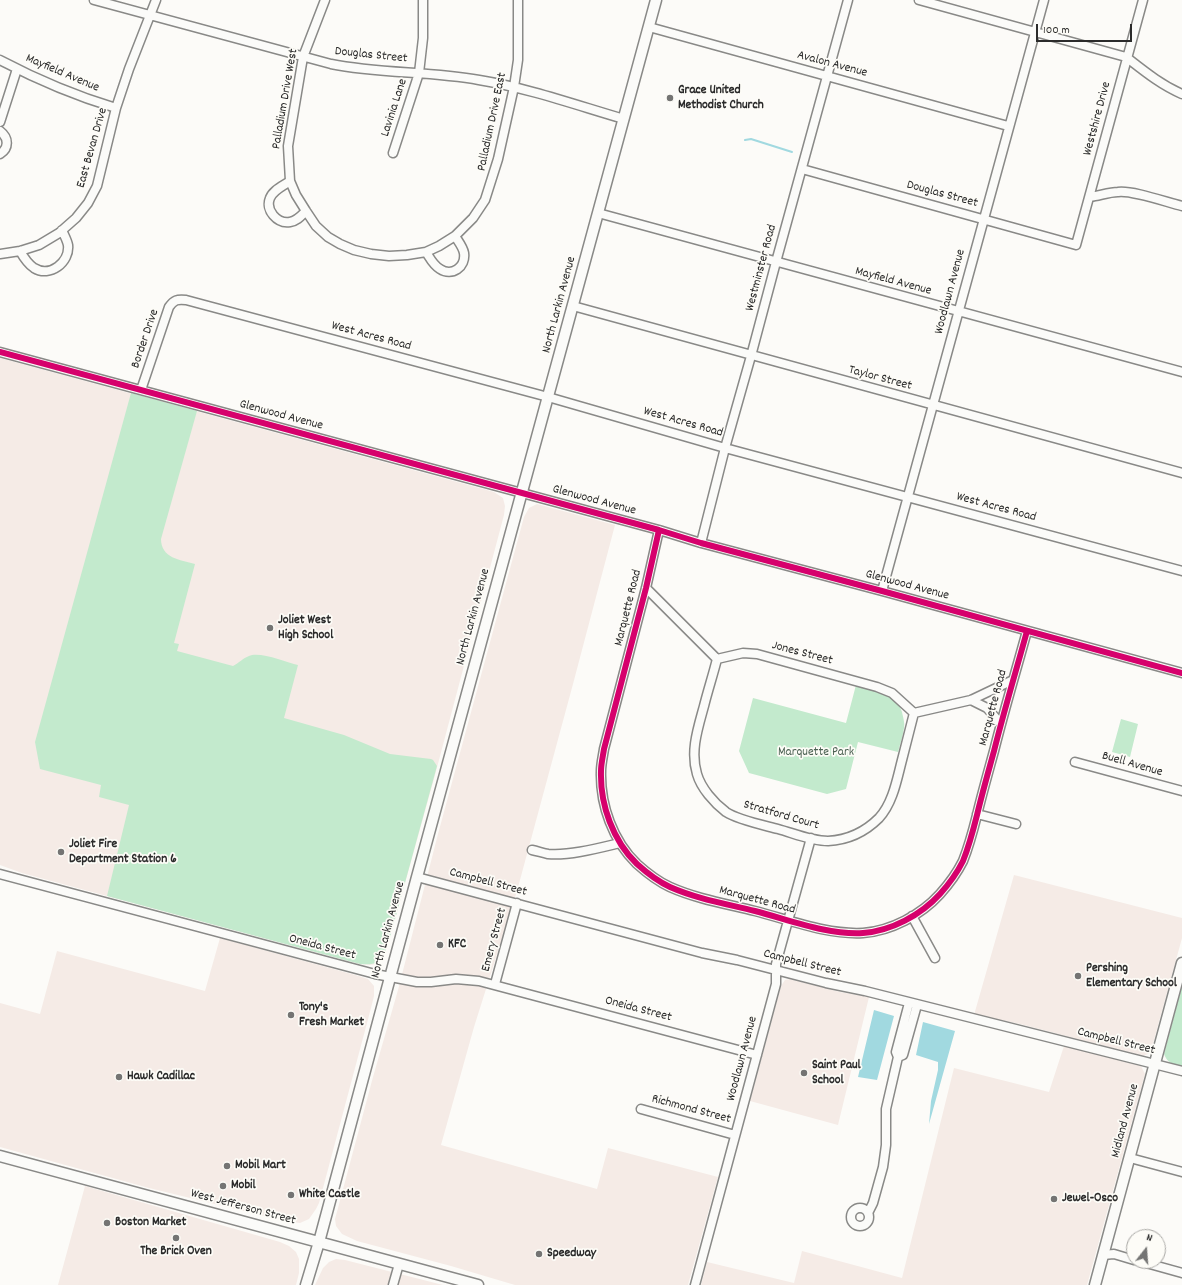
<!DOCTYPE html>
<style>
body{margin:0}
#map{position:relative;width:1182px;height:1285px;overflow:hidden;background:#fcfbf8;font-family:Dekko,sans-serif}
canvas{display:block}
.north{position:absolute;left:1126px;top:1229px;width:40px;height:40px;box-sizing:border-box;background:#fdfcf7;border:1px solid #a9a8a5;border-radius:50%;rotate:17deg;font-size:11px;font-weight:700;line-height:16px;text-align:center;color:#2b2b2b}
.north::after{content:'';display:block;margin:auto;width:14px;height:18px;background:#747473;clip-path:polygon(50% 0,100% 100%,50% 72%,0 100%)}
.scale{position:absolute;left:1036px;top:24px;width:96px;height:18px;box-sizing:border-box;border:2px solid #2b2b2b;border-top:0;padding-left:5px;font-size:12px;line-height:14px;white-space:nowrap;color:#2b2b2b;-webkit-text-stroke:3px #fdfcf7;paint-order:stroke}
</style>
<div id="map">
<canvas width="1182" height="1285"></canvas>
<div class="north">N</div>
<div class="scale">100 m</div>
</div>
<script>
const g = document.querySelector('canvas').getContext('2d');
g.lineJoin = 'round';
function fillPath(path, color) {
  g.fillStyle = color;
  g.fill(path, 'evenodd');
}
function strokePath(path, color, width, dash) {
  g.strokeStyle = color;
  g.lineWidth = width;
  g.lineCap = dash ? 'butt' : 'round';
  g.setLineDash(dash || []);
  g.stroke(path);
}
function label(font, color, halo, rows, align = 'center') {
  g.font = font + ' Dekko,sans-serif';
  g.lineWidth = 3.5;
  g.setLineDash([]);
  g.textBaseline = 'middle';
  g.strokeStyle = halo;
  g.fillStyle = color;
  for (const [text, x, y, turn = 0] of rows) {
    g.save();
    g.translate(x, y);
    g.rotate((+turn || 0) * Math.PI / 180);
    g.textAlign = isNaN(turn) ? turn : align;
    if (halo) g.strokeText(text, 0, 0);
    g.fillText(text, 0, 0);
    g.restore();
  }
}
const built = new Path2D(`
 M0,358l494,134 9,6 2,8 -1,9 -69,260 -46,166 -8,19 -5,4 -6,1 -10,-1 -253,-68 -85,-23 -22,-8z
 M537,504l78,21 -42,159 -56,207 -43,136 -33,118 156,44 11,-41 110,29 -30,108h-173l-64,-19 -94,-25 -15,-7 -6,-8 -1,-7 3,-11 35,-131 25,-87 40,-156 86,-317 5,-9z
 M1014,875l168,43v20l-31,113 -3,3 -5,2 -123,-32 -46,-9z
 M220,938l139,38 9,3 6,7v10l-3,12 -52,195 -3,6 -7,10 -9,4 -15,-2 -136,-33 -149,-41v-144l40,11 17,-63 148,40z
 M790,979l50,13 29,5 -31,128 -88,-24 31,-115 4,-6z
 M1064,1046l77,20 4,8 -58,211h-386l6,-23 87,21 8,-32 100,27 52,-210 95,24z
 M85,1186l195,56 9,4 7,6 3,7v14l-3,12h-238z
 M336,1259l9,1 98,25h-128l8,-17 6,-6z`);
const green = new Path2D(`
 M131,393l66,18 -36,128c0,19 19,21 34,25l-21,79 5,1 -2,7 56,15c6,-3 10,-8 16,-10 10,-5 37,6 49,9l-14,53 60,17 46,19 41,5 2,1 4,6 -48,175c-6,18 -8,25 -29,23l-253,-68 22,-91 -30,-8 2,-12 -61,-16 -5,-27z
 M856,685c17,5 40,7 46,27 1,5 3,11 2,16 -1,8 -4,16 -6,24l-40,-10 -12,47 -19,5 -78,-21 -10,-22 14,-53 93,25z
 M1121,719l17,5 -8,33 -18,-5z
 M1182,986v80c-10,-3 -14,-2 -18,-12z`);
const water = new Path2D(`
 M874,1010l20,6 -17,64 -19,-3z
 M923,1022l32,9 -26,93 2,-23 7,-31v-8l-22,-7z`);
const stream = new Path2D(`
 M745,140l6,-1 41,13`);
const minor = new Path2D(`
 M94,0l237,64c49,10 99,7 148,16 49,8 97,25 145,39
 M325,0l-22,57 -15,89 2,35 6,14 10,16 10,15 12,11 12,7 14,6 17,4 18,2 18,-1 19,-3 13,-6 16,-10 18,-18 12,-18 13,-41 16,-72 4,-27v-60
 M919,0l207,57c18,14 35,28 56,37
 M649,27l359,99
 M0,60c38,20 76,36 116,48
 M0,122l17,-53
 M0,131c9,7 9,17 0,23
 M393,153l26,-80 4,-35v-38
 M802,169l274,76 67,-245
 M290,181c-7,5 -17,9 -20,17 -5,12 7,26 20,24 7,-1 11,-6 16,-11
 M1090,197c9,-1 19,-5 28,-5 14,-2 48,10 64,14
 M598,213l584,159
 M20,251c4,7 8,13 14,17 16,10 36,-6 34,-23 -1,-5 -4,-10 -6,-15
 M426,252c4,6 7,13 14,17 12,8 26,-2 24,-16 -1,-6 -6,-12 -9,-17
 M0,254l20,-3 19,-6 20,-12 17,-15 12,-15 9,-17 19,-78 13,-39 27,-69
 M573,306l609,167
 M0,352l659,178 42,13 181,48 300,82
 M141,390l28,-83c5,-7 8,-8 17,-7l362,97 177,51 457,123
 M659,530l-13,58 -42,161c-1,7 -3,15 -3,22 -1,34 12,70 36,93 10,9 22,18 33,23 27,12 57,17 85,24 35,9 72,24 108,22 28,-2 58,-18 77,-39 9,-10 17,-21 23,-33 6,-15 10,-30 14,-46 5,-21 11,-42 17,-64 10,-40 22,-80 33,-120
 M701,543l24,-95 26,-92 25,-94 72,-262
 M646,588l71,71
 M882,591l162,-591
 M717,659c-4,16 -9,31 -13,47 -6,22 -14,45 -7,68 4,14 17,29 29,38 12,8 37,13 52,17 15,4 33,12 50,12 20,-1 37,-9 51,-23 14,-15 18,-39 23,-58 4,-16 8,-31 12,-47
 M717,659l26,-6 14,1 120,33 15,6 22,20
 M971,700l16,8 14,16
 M914,713l57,-13 42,-20
 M1075,762l107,29
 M977,814l39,10
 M532,850c5,1 11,3 16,4 21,2 51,-6 72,-11
 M0,874l375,100 42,8h14l25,-3 23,2 278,74
 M417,877l285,76 35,7 89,23 39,8 317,80
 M912,916l23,42
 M495,984l22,-81
 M898,1057l5,-2 14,-50
 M641,1109l94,26
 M1130,1158l52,14
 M851 1217a9 9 0 1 1 18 0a9 9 0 1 1-18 0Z
 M868,1213l5,-10 10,-36 3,-22v-36l12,-52 -2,-5 13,-49
 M1103,1255l11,-1 20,6
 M1139,1261l43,12
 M393,1285l6,-21
 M695,1285l81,-301v-20l35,-126`);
const major = new Path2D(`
 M0,1156l478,129
 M306,1285l13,-43 98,-365 239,-877
 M1095,1285l87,-322`);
const cycleway = new Path2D(`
 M0,352l659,178 42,13 181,48 300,82
 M659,530l-13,58 -42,161c-1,7 -3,15 -3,22 -1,34 12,70 36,93 10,9 22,18 33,23 27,12 57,17 85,24 35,9 72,24 108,22 28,-2 58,-18 77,-39 9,-10 17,-21 23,-33 6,-15 10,-30 14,-46 5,-21 11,-42 17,-64 10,-40 22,-80 33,-120`);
const markers = [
 [670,98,4,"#747473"],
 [270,628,4,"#747473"],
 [61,852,4,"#747473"],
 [440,945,4,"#747473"],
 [1078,976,4,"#747473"],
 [291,1015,4,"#747473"],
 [804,1073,4,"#747473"],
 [119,1077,4,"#747473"],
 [227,1166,4,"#747473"],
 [223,1186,4,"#747473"],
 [291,1195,4,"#747473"],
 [1054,1199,4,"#747473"],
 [107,1223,4,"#747473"],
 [176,1238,4,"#747473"],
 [539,1254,4,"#747473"]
];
const streetNames = [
 ["Douglas Street",371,56,6],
 ["Avalon Avenue",832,65,15],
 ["Mayfield Avenue",62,74,23],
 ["Palladium Drive West",286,99,-80],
 ["Lavinia Lane",395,108,-72],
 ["Westshire Drive",1098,119,-75],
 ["Palladium Drive East",493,122,-78],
 ["East Bevan Drive",93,148,-74],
 ["Douglas Street",942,195,15],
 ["Westminster Road",762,268,-75],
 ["Mayfield Avenue",893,282,15],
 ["Woodlawn Avenue",951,292,-75],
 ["North Larkin Avenue",560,305,-75],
 ["West Acres Road",371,337,15],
 ["Border Drive",146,339,-71],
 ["Taylor Street",880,379,15],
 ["Glenwood Avenue",281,416,15],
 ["West Acres Road",683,423,16],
 ["Glenwood Avenue",594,501,15],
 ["West Acres Road",996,508,15],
 ["Glenwood Avenue",907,586,15],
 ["Marquette Road",629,608,-76],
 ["North Larkin Avenue",474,617,-75],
 ["Jones Street",802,654,15],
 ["Marquette Road",994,708,-75],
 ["Buell Avenue",1132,765,16],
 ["Stratford Court",781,816,16],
 ["Campbell Street",488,883,15],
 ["Marquette Road",757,901,15],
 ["North Larkin Avenue",389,930,-75],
 ["Emery Street",495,940,-75],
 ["Oneida Street",322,948,15],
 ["Campbell Street",802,964,14],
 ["Oneida Street",638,1010,15],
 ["Campbell Street",1116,1042,14],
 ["Woodlawn Avenue",743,1059,-75],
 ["Richmond Street",691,1110,15],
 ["Midland Avenue",1126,1121,-75],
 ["West Jefferson Street",243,1208,15]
];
const poiNames = [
 ["Grace United",678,91],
 ["Methodist Church",678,106],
 ["Joliet West",278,621],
 ["High School",278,636],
 ["Joliet Fire",69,845],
 ["Department Station 6",69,860],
 ["KFC",448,945],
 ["Pershing",1086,969],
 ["Elementary School",1086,984],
 ["Tony's",299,1008],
 ["Fresh Market",299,1023],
 ["Saint Paul",812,1066],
 ["School",812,1081],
 ["Hawk Cadillac",127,1077],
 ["Mobil Mart",235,1166],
 ["Mobil",231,1186],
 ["White Castle",299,1195],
 ["Jewel-Osco",1062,1199],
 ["Boston Market",115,1223],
 ["The Brick Oven",176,1252,"center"],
 ["Speedway",547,1254]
];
const parkNames = [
 ["Marquette Park",816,753]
];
fillPath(built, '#f5ebe6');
fillPath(green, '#c3eacd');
fillPath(water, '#a1d9e0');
strokePath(stream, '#a1d9e0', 2);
strokePath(minor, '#898987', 11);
strokePath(major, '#898987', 13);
strokePath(minor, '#fbfbf9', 8);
strokePath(major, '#fbfbf9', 10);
strokePath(cycleway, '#d6006c', 6);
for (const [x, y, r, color] of markers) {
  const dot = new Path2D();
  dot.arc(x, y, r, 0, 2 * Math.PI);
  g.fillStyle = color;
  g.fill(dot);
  strokePath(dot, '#fdfcf7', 1.5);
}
label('13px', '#2b2b2b', '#fdfcf7', streetNames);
label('bold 13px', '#2b2b2b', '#fdfcf7', poiNames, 'left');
label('13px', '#4a6051', '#fdfcf7', parkNames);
</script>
